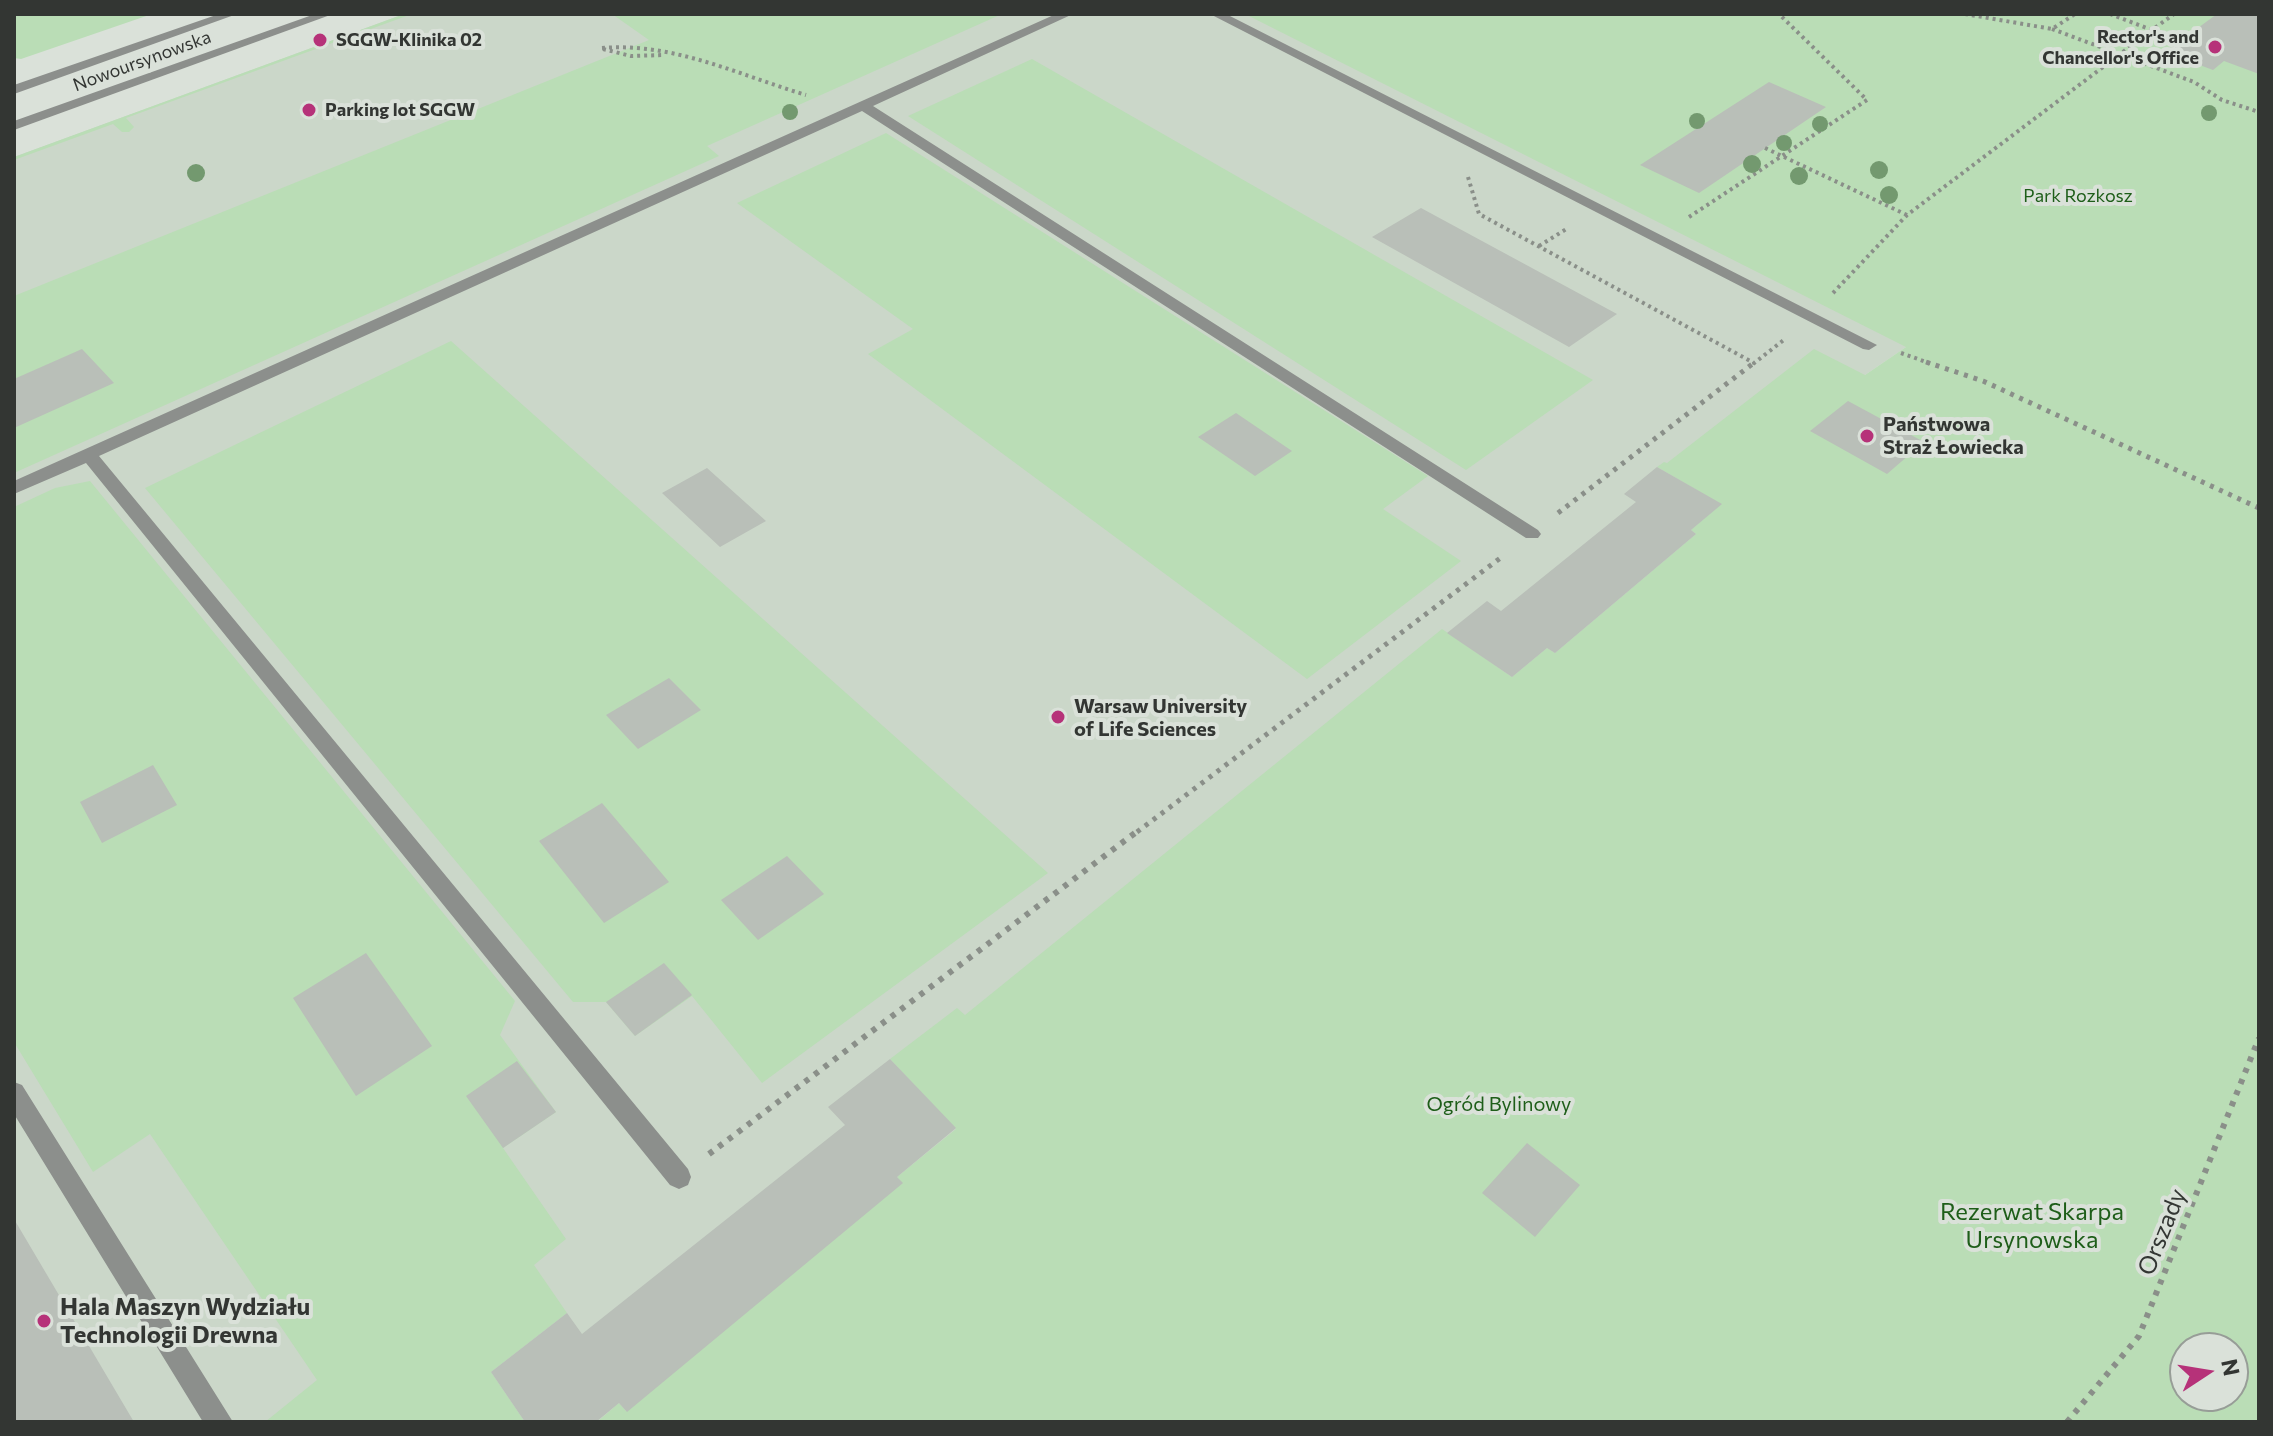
<!DOCTYPE html>
<meta charset="utf-8">
<style>
body{margin:0}
#map{position:relative;width:2273px;height:1436px;overflow:hidden;background:#dae1d9;font-family:Commissioner,sans-serif}
canvas{display:block}
.frame{position:absolute;inset:0;border:16px solid #333633;pointer-events:none}
.north{position:absolute;left:2169px;top:1332px;width:80px;height:80px;box-sizing:border-box;background:#dae1d9;border:2px solid #979d97;border-radius:50%;rotate:78deg;font-size:22px;font-weight:700;line-height:32px;text-align:center;color:#333633}
.north::after{content:'';display:block;margin:auto;width:28px;height:36px;background:#b63279;clip-path:polygon(50% 0,100% 100%,50% 72%,0 100%)}
</style>
<div id="map">
<canvas width="2273" height="1436"></canvas>
<div class="frame"></div>
<div class="north">N</div>
</div>
<script>
const g = document.querySelector('canvas').getContext('2d');
g.lineJoin = 'round';
function fillPath(path, color) {
  g.fillStyle = color;
  g.fill(path, 'evenodd');
}
function strokePath(path, color, width, dash) {
  g.strokeStyle = color;
  g.lineWidth = width;
  g.lineCap = dash ? 'butt' : 'round';
  g.setLineDash(dash || []);
  g.stroke(path);
}
function label(font, color, halo, rows, align = 'center') {
  g.font = font + ' Commissioner,sans-serif';
  g.lineWidth = 8;
  g.setLineDash([]);
  g.textBaseline = 'middle';
  g.strokeStyle = halo;
  g.fillStyle = color;
  for (const [text, x, y, turn = 0] of rows) {
    g.save();
    g.translate(x, y);
    g.rotate((+turn || 0) * Math.PI / 180);
    g.textAlign = isNaN(turn) ? turn : align;
    if (halo) g.strokeText(text, 0, 0);
    g.fillText(text, 0, 0);
    g.restore();
  }
}
const built = new Path2D(`
 M404,14h1855l-353,333 -41,28 229,338 -437,709h-1643v-1265z`);
const green = new Path2D(`
 M14,14h138l-131,45 -7,-1z
 M404,14h8l-286,104 8,9 -5,5h-7l-9,-8 -99,36v-3z
 M612,14h390l-295,132 12,10 -705,317v-177l635,-256z
 M1245,14h1014v1408h-1662l22,-19 7,8 276,-228 -5,-6 59,-48 -66,-70 67,-51 8,7 477,-386 70,48 35,-29 8,5 141,-119 -5,-4 30,-26 -64,-37 7,-5 3,1 147,-114 51,26 41,-28zM2185,1348h48v48h-48z
 M1032,59l561,321 -127,90 -558,-354z
 M886,133l542,343 -45,33 78,52 -154,118 -439,-325 45,-25 -176,-126z
 M451,341l597,532 -286,210 -70,-87 -57,40 -29,-34h-33l-428,-514z
 M90,481l425,520 -15,34 56,77 -53,36 63,91 -32,26 33,48 -76,59 34,50h-260l52,-42 -167,-246 -57,38 -79,-130v-535l41,-19z`);
const building = new Path2D(`
 M2217,14h42v60l-35,-13 -11,9 -48,-18z
 M1769,82l57,25 -127,86 -59,-28z
 M1421,208l196,106 -48,33 -197,-110z
 M82,349l32,34 -100,45v-49z
 M1848,401l76,41 -37,32 -77,-43z
 M1236,413l56,38 -37,25 -57,-39z
 M1657,467l65,37 -31,26 5,4 -141,119 -8,-5 -35,29 -65,-44 40,-32 14,10 135,-109 -12,-8z
 M707,468l59,53 -46,26 -58,-54z
 M669,678l32,32 -63,39 -32,-34z
 M153,765l24,40 -75,38 -22,-41z
 M602,803l67,79 -65,41 -65,-82z
 M787,856l37,38 -66,46 -37,-40z
 M366,953l66,93 -76,50 -63,-98z
 M664,963l28,32 -57,41 -29,-34z
 M890,1059l66,69 -59,49 6,6 -276,229 -8,-9 -23,19h-71l-34,-50 76,-59 15,21 263,-209 -17,-18z
 M517,1061l39,51 -53,36 -37,-52z
 M1527,1143l53,42 -45,52 -53,-44z
 M14,1219l120,203h-120z`);
const pathFar2 = new Path2D(`
 M1965,14l87,15 23,-15
 M2110,14l42,16 22,-16
 M2052,29l142,53 28,18 37,12
 M602,48c71,-6 137,27 204,47
 M603,49l28,7 33,-1
 M1765,148l142,67
 M1468,177l11,37 275,149
 M1689,217l178,-117 -88,-86
 M1539,246l29,-18
 M1833,293l74,-78 245,-185
 M1901,353l31,11
 M1753,364l32,-25`);
const pathFar1 = new Path2D(`
 M1926,362l57,19 276,127
 M1558,513l197,-151
 M1137,832l366,-276`);
const path = new Path2D(`
 M709,1154l430,-324
 M2067,1422l72,-86 120,-298`);
const minor = new Path2D(`
 M219,14h18l-223,80v-9z
 M315,14h18l-319,116v-9z
 M1056,14h17l-200,92 665,424 3,4 -3,4h-12l-664,-427 -763,345 589,713 3,8 -3,8 -9,4 -9,-4 -584,-722 -72,31v-13z
 M1210,14h16l651,331 -8,5 -6,-1z
 M14,1082l8,3 211,337h-30l-189,-308z`);
const trees = [
 [790,112,8],
 [2209,113,8],
 [1697,121,8],
 [1820,124,8],
 [1784,143,8],
 [1752,164,9],
 [1879,170,9],
 [196,173,9],
 [1799,176,9],
 [1889,195,9]
];
const markers = [
 [320,40,8,"#b63279"],
 [2215,47,8,"#b63279"],
 [309,110,8,"#b63279"],
 [1867,436,8,"#b63279"],
 [1058,717,8,"#b63279"],
 [44,1321,8,"#b63279"]
];
const farPoinames = [
 ["Rector's and",2199,37,"right"],
 ["Chancellor's Office",2199,58,"right"],
 ["SGGW-Klinika 02",336,40],
 ["Parking lot SGGW",325,110]
];
const farStreetnames = [
 ["Nowoursynowska",142,61,-20]
];
const farParknames = [
 ["Park Rozkosz",2078,196]
];
const poiNames = [
 ["Państwowa",1883,424],
 ["Straż Łowiecka",1883,447],
 ["Warsaw University",1074,706],
 ["of Life Sciences",1074,729]
];
const parkNames = [
 ["Ogród Bylinowy",1499,1104]
];
const nearParknames = [
 ["Rezerwat Skarpa",2032,1212],
 ["Ursynowska",2032,1240]
];
const nearStreetnames = [
 ["Orszady",2162,1232,-68]
];
const nearPoinames = [
 ["Hala Maszyn Wydziału",60,1307],
 ["Technologii Drewna",60,1335]
];
fillPath(built, '#cbd7c9');
fillPath(green, '#baddb6');
fillPath(building, '#b9bfb8');
strokePath(pathFar2, '#8a8f89', 4, [3, 4]);
strokePath(pathFar1, '#8a8f89', 5, [4, 6]);
strokePath(path, '#8a8f89', 6, [5, 7]);
fillPath(minor, '#8c8f8c');
g.fillStyle = '#73996f';
for (const [x, y, r] of trees) {
  g.beginPath();
  g.arc(x, y, r, 0, 2 * Math.PI);
  g.fill();
}
for (const [x, y, r, color] of markers) {
  const dot = new Path2D();
  dot.arc(x, y, r, 0, 2 * Math.PI);
  g.fillStyle = color;
  g.fill(dot);
  strokePath(dot, '#dae1d9', 3);
}
label('bold 18px', '#333633', '#dae1d9', farPoinames, 'left');
label('18px', '#333633', '#dae1d9', farStreetnames);
label('18px', '#1e5e19', '#dae1d9', farParknames);
label('bold 20px', '#333633', '#dae1d9', poiNames, 'left');
label('20px', '#1e5e19', '#dae1d9', parkNames);
label('24px', '#1e5e19', '#dae1d9', nearParknames);
label('24px', '#333633', '#dae1d9', nearStreetnames);
label('bold 24px', '#333633', '#dae1d9', nearPoinames, 'left');
</script>
